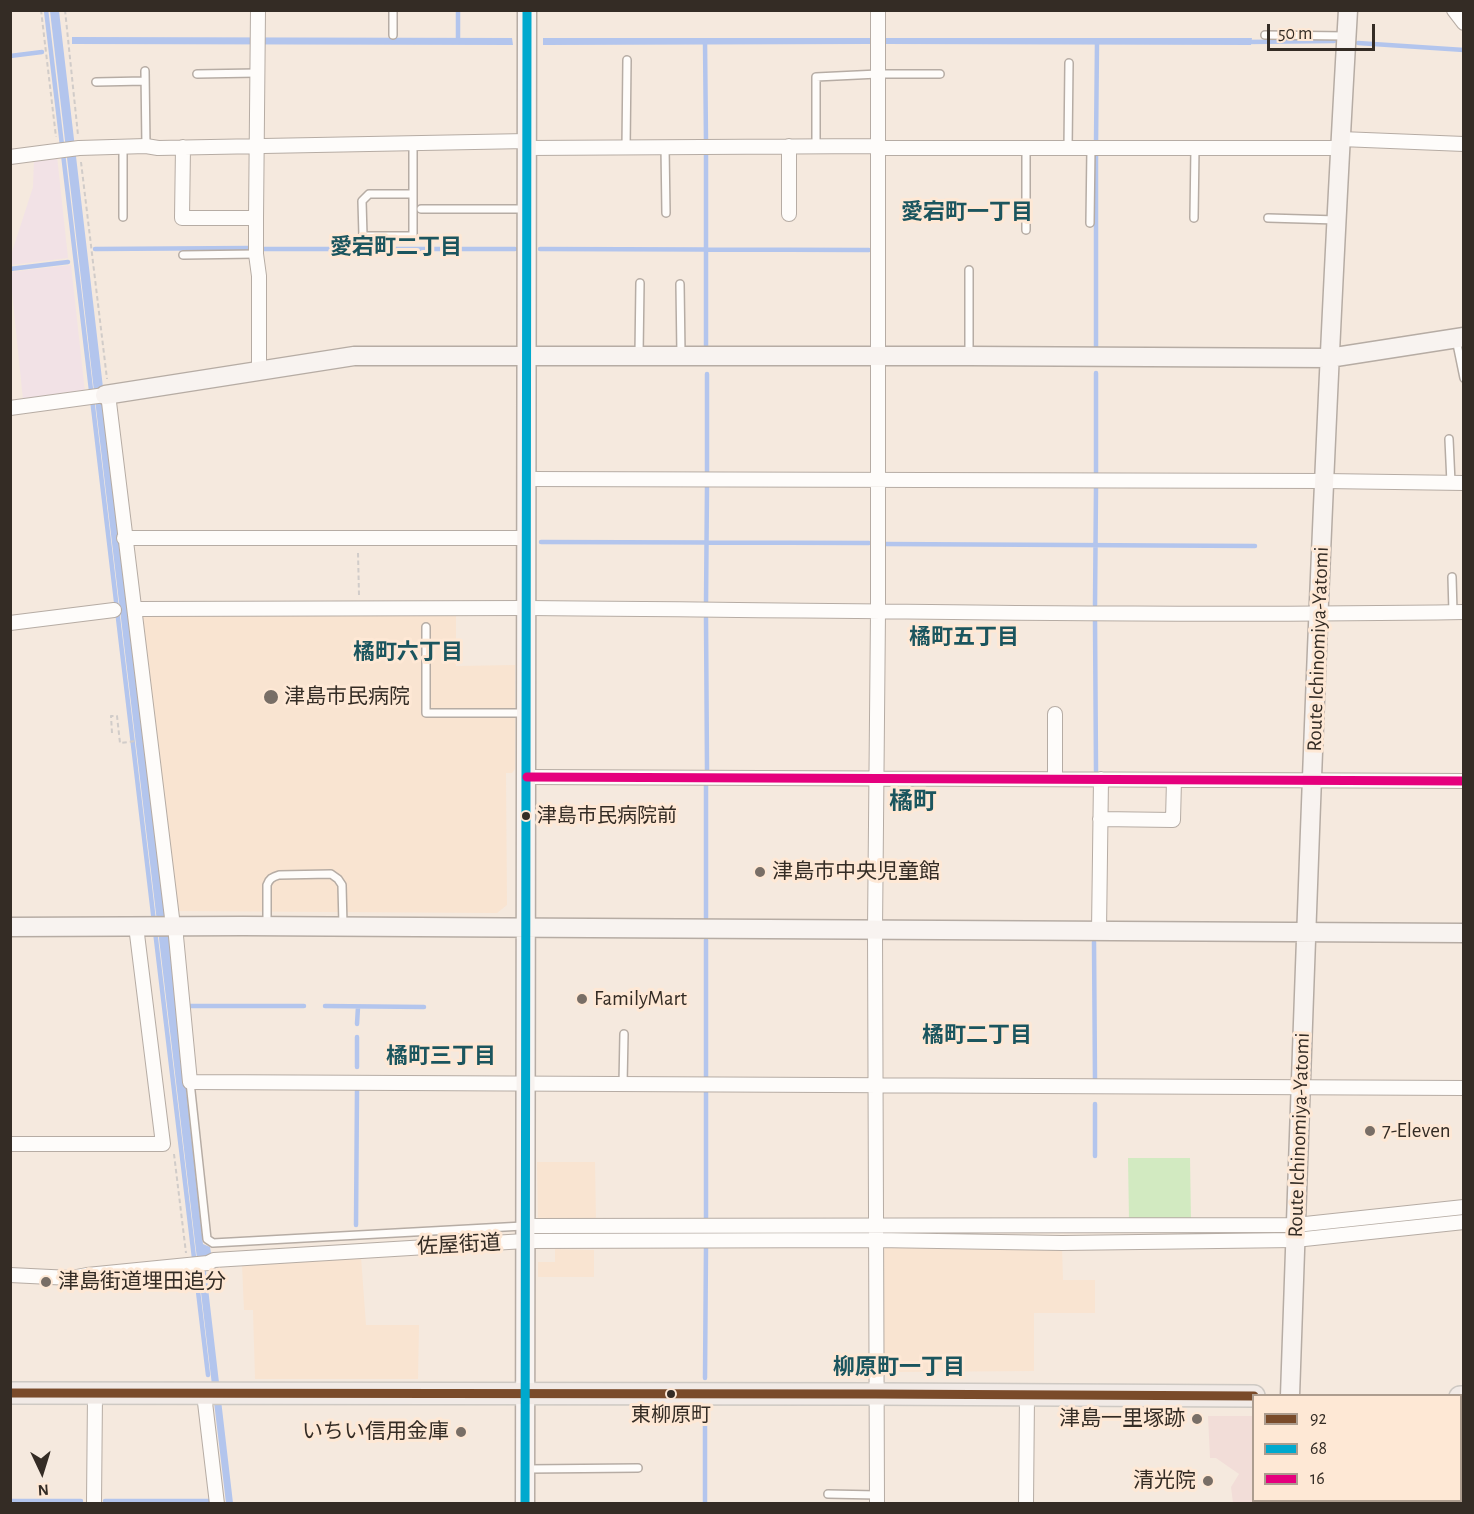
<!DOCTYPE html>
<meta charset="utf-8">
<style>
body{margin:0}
#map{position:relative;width:1474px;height:1514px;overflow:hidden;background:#f5e9de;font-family:"Alegreya Sans",sans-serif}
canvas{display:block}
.frame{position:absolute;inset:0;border:12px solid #342c25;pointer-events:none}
.legend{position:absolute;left:1252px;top:1394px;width:210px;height:108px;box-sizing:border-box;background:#fee8d5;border:2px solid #ad9d8f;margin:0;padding:8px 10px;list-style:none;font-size:18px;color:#342c25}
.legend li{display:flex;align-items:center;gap:12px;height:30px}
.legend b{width:30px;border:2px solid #ad9d8f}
.north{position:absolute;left:12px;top:1442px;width:60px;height:60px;-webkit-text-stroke:4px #fee8d5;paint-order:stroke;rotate:176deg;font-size:16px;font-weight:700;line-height:24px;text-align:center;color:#342c25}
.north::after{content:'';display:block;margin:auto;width:21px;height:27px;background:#342c25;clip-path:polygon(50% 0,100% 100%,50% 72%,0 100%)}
.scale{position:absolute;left:1267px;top:24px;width:108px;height:27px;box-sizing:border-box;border:3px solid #342c25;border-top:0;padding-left:8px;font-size:18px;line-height:21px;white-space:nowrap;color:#342c25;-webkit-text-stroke:4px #fee8d5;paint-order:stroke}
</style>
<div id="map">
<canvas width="1474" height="1514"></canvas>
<div class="frame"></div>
<ul class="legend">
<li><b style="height:8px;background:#7a4b2a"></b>92</li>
<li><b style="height:8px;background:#00a9ce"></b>68</li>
<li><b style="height:8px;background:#e5007d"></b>16</li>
</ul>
<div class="north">N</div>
<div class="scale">50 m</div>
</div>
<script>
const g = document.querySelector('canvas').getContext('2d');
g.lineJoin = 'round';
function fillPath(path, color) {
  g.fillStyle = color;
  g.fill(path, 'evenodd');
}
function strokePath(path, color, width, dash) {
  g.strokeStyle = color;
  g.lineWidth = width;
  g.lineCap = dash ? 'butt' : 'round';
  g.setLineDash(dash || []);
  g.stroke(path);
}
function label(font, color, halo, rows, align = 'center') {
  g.font = font + ' "Alegreya Sans","Noto Sans JP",sans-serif';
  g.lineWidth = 6;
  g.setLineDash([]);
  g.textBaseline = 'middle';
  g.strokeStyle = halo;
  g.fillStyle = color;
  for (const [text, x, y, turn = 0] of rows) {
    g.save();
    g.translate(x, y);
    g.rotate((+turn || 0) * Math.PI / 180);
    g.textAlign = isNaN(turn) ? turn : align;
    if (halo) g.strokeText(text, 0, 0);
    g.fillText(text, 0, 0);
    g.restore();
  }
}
const built = new Path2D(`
 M146,613l310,1v52l59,-1v104l-3,4h-6l1,132 -10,8 -322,-2 -35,-289z
 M537,1162h58l1,60h-58z
 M887,1243l175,3 1,34h32v33h-61v58l-134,1 -16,-15v-107z
 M555,1249l39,1v27h-56v-15h17z
 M361,1257l5,68h53l-1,54h-163l-2,-69h-9l-2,-45z`);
const industrial = new Path2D(`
 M57,156l11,102 -57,7v-10l22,-68 1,-29z
 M71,265l14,127 -62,8 -13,-128z`);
const education = new Path2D(`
 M1208,1416h45l1,84 20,1v2h-41l-2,-16 8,-13 -23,-16h-6z`);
const green = new Path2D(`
 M1128,1158h62l1,62h-62z`);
const water = new Path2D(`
 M50,11h9l106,907 4,15 34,311 7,3 1,6 -5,7v11l27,232h-7l-132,-1112z
 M72,37l440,1 1,7 -441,-1z
 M543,38h327v6l-327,1z
 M885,38h367l-1,7 -366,-1z`);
const stream = new Path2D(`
 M46,10l108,912
 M458,41v-31
 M705,41l1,101
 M1247,42l87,-1
 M1358,43l106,7
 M10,56l32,-4
 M1096,144l1,-102
 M706,151v196
 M95,249l156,-1
 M262,249h253
 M540,249l329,1
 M10,269l58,-7
 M1096,347v-195
 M1096,373v101
 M707,472v-98
 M541,542l328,1
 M884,544l371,2
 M706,604l1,-118
 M1095,605l1,-117
 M706,618l1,152
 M1095,620l1,151
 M706,785v133
 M155,931l53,444
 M706,940v138
 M1094,942l1,138
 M185,1006h119
 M325,1006l99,1
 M357,1024l1,-17
 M357,1067v-30
 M1095,1104v52
 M706,1221v-130
 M356,1225l1,-136
 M705,1378l1,-131
 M705,1409v95
 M10,1501h71
 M105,1501h106`);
const path = new Path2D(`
 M41,10l15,127
 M65,10l13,125
 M81,162l26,217
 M358,553l1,42
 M112,733l-1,-17h6l3,27 16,-2
 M174,1154l12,99`);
const lane = new Path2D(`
 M393,35v-25
 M1265,35l81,1
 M145,71l1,75
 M197,74l60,-1
 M96,82l49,-1
 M413,143v93h-50l-1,-35 7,-7h44
 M816,146v-69l62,-3h62
 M123,147v70
 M665,147l1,66
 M626,148l1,-88
 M1026,148v82
 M1068,148l1,-85
 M421,209h105
 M1194,218l1,-70
 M1268,218l69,2
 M1090,223l1,-75
 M183,255l73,-1
 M680,284l1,70
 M1456,339l8,39
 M639,354l1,-71
 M969,356v-86
 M1449,439l2,44
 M1452,577l1,35
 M426,627v86h98
 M267,924v-39c2,-6 5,-8 12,-10l52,-1 7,5 4,6 1,40
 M190,1082l17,157 6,4 310,-17
 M623,1084l1,-50
 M527,1469l111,-1
 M828,1494l49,1`);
const street = new Path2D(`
 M258,10l-2,208v36l3,22v95
 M1454,10l10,13
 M1341,139l123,5
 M789,146v68
 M183,147l-1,71h74
 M527,148l351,-2
 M878,148h462
 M10,157l69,-9 67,-2 12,2 369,-7
 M108,394l65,532
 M10,408l95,-13
 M527,479l798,2 139,2
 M124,538h403
 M135,609c131,-1 262,-1 394,-1 311,2 623,9 935,4
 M10,623l104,-13
 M527,777l937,4
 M1055,779v-65
 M1100,819l73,1 1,-40
 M175,926l15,156 1274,6
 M1099,931l2,-152
 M10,1144h153l-27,-218
 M525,1226l771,-1 168,-18
 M10,1275l61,3 16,-3 121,-12 6,-3 311,-19 351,-1 186,3 233,-3 169,-18
 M204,1394l13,110
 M94,1504l1,-110
 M877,1504l-2,-574 3,-318v-602
 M1026,1504l1,-109`);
const secondary = new Path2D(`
 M105,395l249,-39h615l360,2 135,-21
 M10,927l233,-1 1221,7
 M1290,1396c16,-462 31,-924 58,-1386
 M1290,1500v4
 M525,1504l2,-1494`);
const primary = new Path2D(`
 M10,1393l866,1 378,2
 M1460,1397h4`);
const bus1 = new Path2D(`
 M10,1393l866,1 378,2`);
const bus2 = new Path2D(`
 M525,1504l2,-1494`);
const bus3 = new Path2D(`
 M527,777l937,4`);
const markers = [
 [271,697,8,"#786e66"],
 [526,816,5,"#342c25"],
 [760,872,6,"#786e66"],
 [582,999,6,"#786e66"],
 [1370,1131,6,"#786e66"],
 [46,1282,6,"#786e66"],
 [671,1394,5,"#342c25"],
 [1197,1419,6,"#786e66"],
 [461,1432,6,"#786e66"],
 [1208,1481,6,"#786e66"]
];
const busNames = [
 ["津島市民病院前",537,816],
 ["東柳原町",671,1415,"center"]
];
const streetNames = [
 ["Route Ichinomiya-Yatomi",1318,649,-88],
 ["Route Ichinomiya-Yatomi",1299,1135,-88],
 ["佐屋街道",459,1245,-3]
];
const poiNames = [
 ["津島市民病院",284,697],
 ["津島市中央児童館",772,872],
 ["FamilyMart",594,999],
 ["7-Eleven",1382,1131],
 ["津島街道埋田追分",58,1282],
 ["津島一里塚跡",1185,1419,"right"],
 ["いちい信用金庫",449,1432,"right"],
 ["清光院",1196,1481,"right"]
];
const neighbourhoodNames = [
 ["愛宕町一丁目",967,212],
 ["愛宕町二丁目",396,247],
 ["橘町五丁目",964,637],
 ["橘町六丁目",408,652],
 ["橘町二丁目",977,1035],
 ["橘町三丁目",441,1056],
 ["柳原町一丁目",899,1367]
];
const quarterNames = [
 ["橘町",913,802]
];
fillPath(built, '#f9e4d1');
fillPath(industrial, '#f2e2e6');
fillPath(education, '#f2ddd8');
fillPath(green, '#d2eac1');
fillPath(water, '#b3c5ed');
strokePath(stream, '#b3c5ed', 4.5);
strokePath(lane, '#b6aca4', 10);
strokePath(street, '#b6aca4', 16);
strokePath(secondary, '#b6aca4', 21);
strokePath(primary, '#cec9c3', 24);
strokePath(path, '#d1ccc9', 2, [4.5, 3]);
strokePath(lane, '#fefcfa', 7);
strokePath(street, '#fefcfa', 14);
strokePath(secondary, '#f8f3f0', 18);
strokePath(primary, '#f1eae6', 21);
strokePath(bus1, '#7a4b2a', 9);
strokePath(bus2, '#00a9ce', 9);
strokePath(bus3, '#e5007d', 9);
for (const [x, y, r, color] of markers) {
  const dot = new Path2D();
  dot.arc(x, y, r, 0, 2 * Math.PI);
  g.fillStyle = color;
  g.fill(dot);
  strokePath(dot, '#fee8d5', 2);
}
label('20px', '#342c25', '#fee8d5', busNames, 'left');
label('21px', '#342c25', '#fee8d5', streetNames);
label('21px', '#342c25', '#fee8d5', poiNames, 'left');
label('bold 22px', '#1b555e', '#fee8d5', neighbourhoodNames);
label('bold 24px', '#1b555e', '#fee8d5', quarterNames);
</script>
